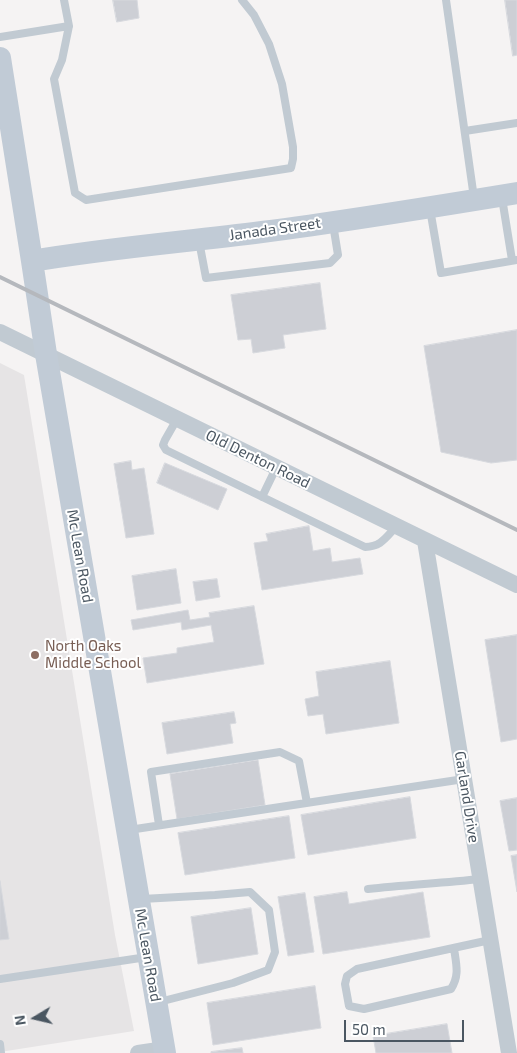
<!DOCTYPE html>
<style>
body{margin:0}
#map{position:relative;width:517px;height:1053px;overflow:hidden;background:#f5f3f3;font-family:"Exo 2",sans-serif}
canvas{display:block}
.north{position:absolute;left:10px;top:993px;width:50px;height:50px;-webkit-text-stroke:4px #fff;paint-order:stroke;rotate:261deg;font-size:14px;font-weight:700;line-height:20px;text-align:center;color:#4a5661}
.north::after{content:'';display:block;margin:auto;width:18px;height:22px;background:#4a5661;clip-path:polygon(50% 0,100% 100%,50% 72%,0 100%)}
.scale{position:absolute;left:344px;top:1020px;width:120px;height:22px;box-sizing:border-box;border:2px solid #4a5661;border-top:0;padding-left:6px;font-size:15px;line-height:18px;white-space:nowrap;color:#4a5661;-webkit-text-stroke:4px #fff;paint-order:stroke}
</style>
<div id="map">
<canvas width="517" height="1053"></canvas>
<div class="north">N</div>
<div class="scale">50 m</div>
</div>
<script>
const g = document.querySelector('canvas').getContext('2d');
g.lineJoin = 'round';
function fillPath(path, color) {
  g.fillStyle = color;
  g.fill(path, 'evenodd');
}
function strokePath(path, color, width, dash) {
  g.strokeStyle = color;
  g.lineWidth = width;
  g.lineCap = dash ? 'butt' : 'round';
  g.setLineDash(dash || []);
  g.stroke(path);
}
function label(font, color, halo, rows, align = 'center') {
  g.font = font + ' "Exo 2",sans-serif';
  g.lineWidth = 4;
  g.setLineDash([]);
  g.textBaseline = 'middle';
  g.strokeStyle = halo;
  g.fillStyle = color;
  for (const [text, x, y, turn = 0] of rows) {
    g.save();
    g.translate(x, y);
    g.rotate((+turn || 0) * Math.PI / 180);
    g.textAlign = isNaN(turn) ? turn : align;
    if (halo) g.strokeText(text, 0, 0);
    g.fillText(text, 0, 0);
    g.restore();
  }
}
const education = new Path2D(`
 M0,363l24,12 91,560 19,96 -134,21z`);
const building = new Path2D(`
 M113,0h24l2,18 -22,4z
 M505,0h12v55l-4,1z
 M320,283l6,46 -43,6 2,13 -32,5 -2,-14 -13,1 -7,-45z
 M517,330v130l-26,3 -50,-11 -17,-106z
 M131,461l1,9 12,-2 10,66 -28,4 -12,-74z
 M165,463l62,26 -9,21 -61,-27z
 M309,526l4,25 17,-3 2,14 28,-4 3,16 -101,16 -8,-47 14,-2 -2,-7z
 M176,569l5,34 -44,7 -5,-34z
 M217,579l3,18 -24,4 -3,-19z
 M254,606l10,58 -117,19 -4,-25 34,-5v-5l37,-6 -3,-17 -29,5 -1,-8 -48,8 -2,-10 57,-10 2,10 20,-3 -1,-4z
 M517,635v104l-16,3 -16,-102z
 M390,661l9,62 -73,11 -3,-20 -15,2 -3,-17 14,-3 -3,-24z
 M234,712l2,11 -6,1 3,19 -66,11 -5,-31z
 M258,760l7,45 -88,14 -7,-45z
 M410,797l6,41 -108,17 -7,-40z
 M517,798v52l-8,1 -9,-50z
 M289,816l6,42 -110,17 -7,-42z
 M517,855v37l-6,-36z
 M0,881l9,58 -9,1z
 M347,892l2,12 74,-12 7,45 -107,17 -9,-57z
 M305,893l9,59 -26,4 -10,-59z
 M251,908l7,46 -60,10 -7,-47z
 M315,986l6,42 -108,17 -6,-42z
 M447,1024l5,29h-76l-3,-17z
 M242,1048l1,5h-32v-1z`);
const lane = new Path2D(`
 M64,0l5,26 -7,34 -8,19 21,114 11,7 205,-32 2,-9v-12l-11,-63 -13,-40 -15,-29 -12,-15
 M446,0l28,198
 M0,37l69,-11
 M465,131l52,-8
 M502,198l10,62
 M430,209l11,64 76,-13
 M199,241l7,37 124,-15 8,-8 -5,-31
 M177,419l-12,21 -2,5 3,5 199,97c17,-1 20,-9 31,-20
 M262,497l14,-29
 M159,825l-8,-53 129,-20 19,9 8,42
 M129,830l335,-51
 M368,889c37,-4 75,-6 112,-10
 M142,899l73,-4 35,-3 19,18 6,42 -7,18 -35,13 -74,19
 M454,948c2,16 6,27 -3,41l-87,20 -15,-3 -4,-22 2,-8 10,-7 133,-29
 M0,979l147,-22
 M0,1044l1,9`);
const street = new Path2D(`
 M0,332l517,253
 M425,541l84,512
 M138,1053l27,-4`);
const secondary = new Path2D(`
 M0,58l32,203 14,93 119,699
 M32,261c76,-13 153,-19 230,-29 85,-11 170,-25 255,-39`);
const rail = new Path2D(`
 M0,277l517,253`);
const markers = [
 [35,655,5,"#8d6e63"]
];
const streetNames = [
 ["Janada Street",275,229,-8],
 ["Old Denton Road",258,459,26],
 ["Mc Lean Road",80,556,80],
 ["Garland Drive",467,797,81],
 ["Mc Lean Road",148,955,80]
];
const educationNames = [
 ["North Oaks",45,646],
 ["Middle School",45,663]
];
fillPath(education, '#e6e4e5');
fillPath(building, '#cdcfd5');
strokePath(building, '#d7d9de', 1);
strokePath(lane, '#c1cad2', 8);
strokePath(street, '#c1cad2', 16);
strokePath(secondary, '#c1cbd6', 22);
strokePath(rail, '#b5b8bd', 4);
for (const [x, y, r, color] of markers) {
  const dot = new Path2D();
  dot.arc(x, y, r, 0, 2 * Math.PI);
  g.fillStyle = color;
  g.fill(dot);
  strokePath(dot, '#fff', 2);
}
label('15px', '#4a5661', '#fff', streetNames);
label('15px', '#785e54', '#fff', educationNames, 'left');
</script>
